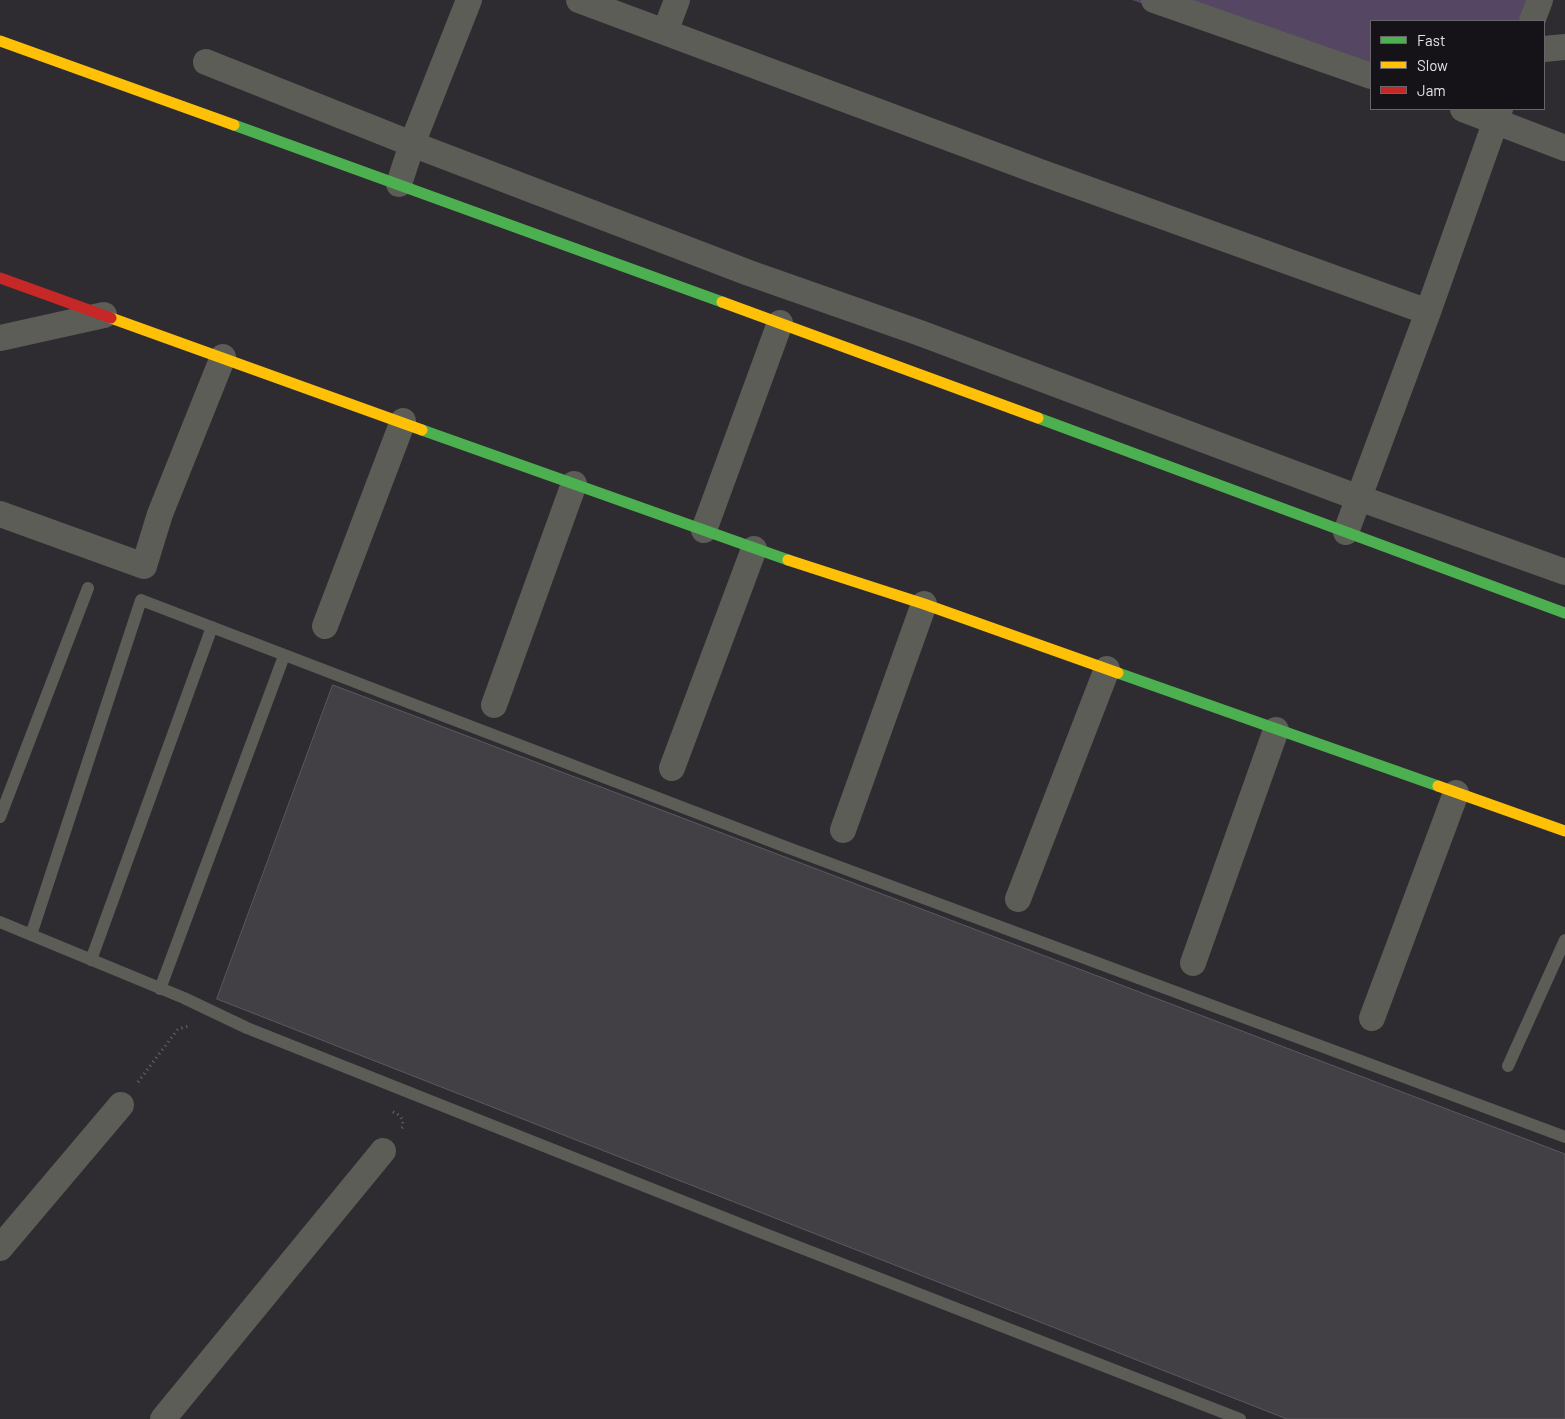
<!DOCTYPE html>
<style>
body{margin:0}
#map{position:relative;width:1565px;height:1419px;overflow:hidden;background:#2e2b31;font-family:Barlow,sans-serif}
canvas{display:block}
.legend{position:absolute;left:1370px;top:20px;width:175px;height:90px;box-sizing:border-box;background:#151317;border:1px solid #69666b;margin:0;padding:6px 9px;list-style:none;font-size:15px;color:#e6e3e9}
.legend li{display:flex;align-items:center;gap:10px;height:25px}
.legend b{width:25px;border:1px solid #69666b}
</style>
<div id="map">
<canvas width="1565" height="1419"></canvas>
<ul class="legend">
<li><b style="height:6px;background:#4caf50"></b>Fast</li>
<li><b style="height:6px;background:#ffc107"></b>Slow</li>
<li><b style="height:6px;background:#c62828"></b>Jam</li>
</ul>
</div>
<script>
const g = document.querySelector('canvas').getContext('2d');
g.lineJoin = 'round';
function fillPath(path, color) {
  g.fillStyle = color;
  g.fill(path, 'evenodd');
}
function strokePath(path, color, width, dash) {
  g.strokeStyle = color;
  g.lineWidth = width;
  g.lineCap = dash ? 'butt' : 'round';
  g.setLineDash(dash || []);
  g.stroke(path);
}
const green = new Path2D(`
 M1132,0h401l-8,21h-154v61z`);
const building = new Path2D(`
 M333,685l1232,469v265h-278l-1070,-420z`);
const path = new Path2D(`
 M138,1082l40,-53 11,-3
 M393,1112c7,3 10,6 10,15l-2,2`);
const lane = new Path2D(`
 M0,817l88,-229
 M0,922l184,76 63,30 508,202 485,189
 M31,935l110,-335 645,247 779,290
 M91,960l121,-333
 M160,989l124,-333
 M1508,1066l57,-126`);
const street = new Path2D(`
 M579,0l461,172 388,140
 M1154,0l217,76
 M1532,21l8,-21
 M665,32l12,-32
 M1544,49l21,-2
 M206,62l206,82 337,129 171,60 439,165 206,74
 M1463,109l102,39
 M399,184l13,-40 57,-144
 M0,338l104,-23
 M0,514l144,52 16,-52 63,-157
 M704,530l76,-207
 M1346,532l82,-220 72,-203
 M325,626l78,-205
 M494,705l80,-221
 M672,768l82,-219
 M843,830l81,-226
 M1018,899l89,-230
 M1193,963l83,-233
 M1372,1018l84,-225
 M0,1248l121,-143
 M163,1419l220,-268`);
const fast = new Path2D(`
 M234,125l488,177
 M1038,418l527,195
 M422,430l366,130
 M1118,673l320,113`);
const slow = new Path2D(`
 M0,41l234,84
 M722,302l316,116
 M111,318l311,112
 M788,560l136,44 194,69
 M1438,786l127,45`);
const jam = new Path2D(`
 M0,278l111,40`);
fillPath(green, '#554763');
fillPath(building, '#424045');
strokePath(building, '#5c5a5f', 1);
strokePath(path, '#6a6967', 3, [1, 4]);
strokePath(lane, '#5b5d56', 12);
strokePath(street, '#5b5d56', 26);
strokePath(fast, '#4caf50', 11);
strokePath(slow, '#ffc107', 11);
strokePath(jam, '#c62828', 11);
</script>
